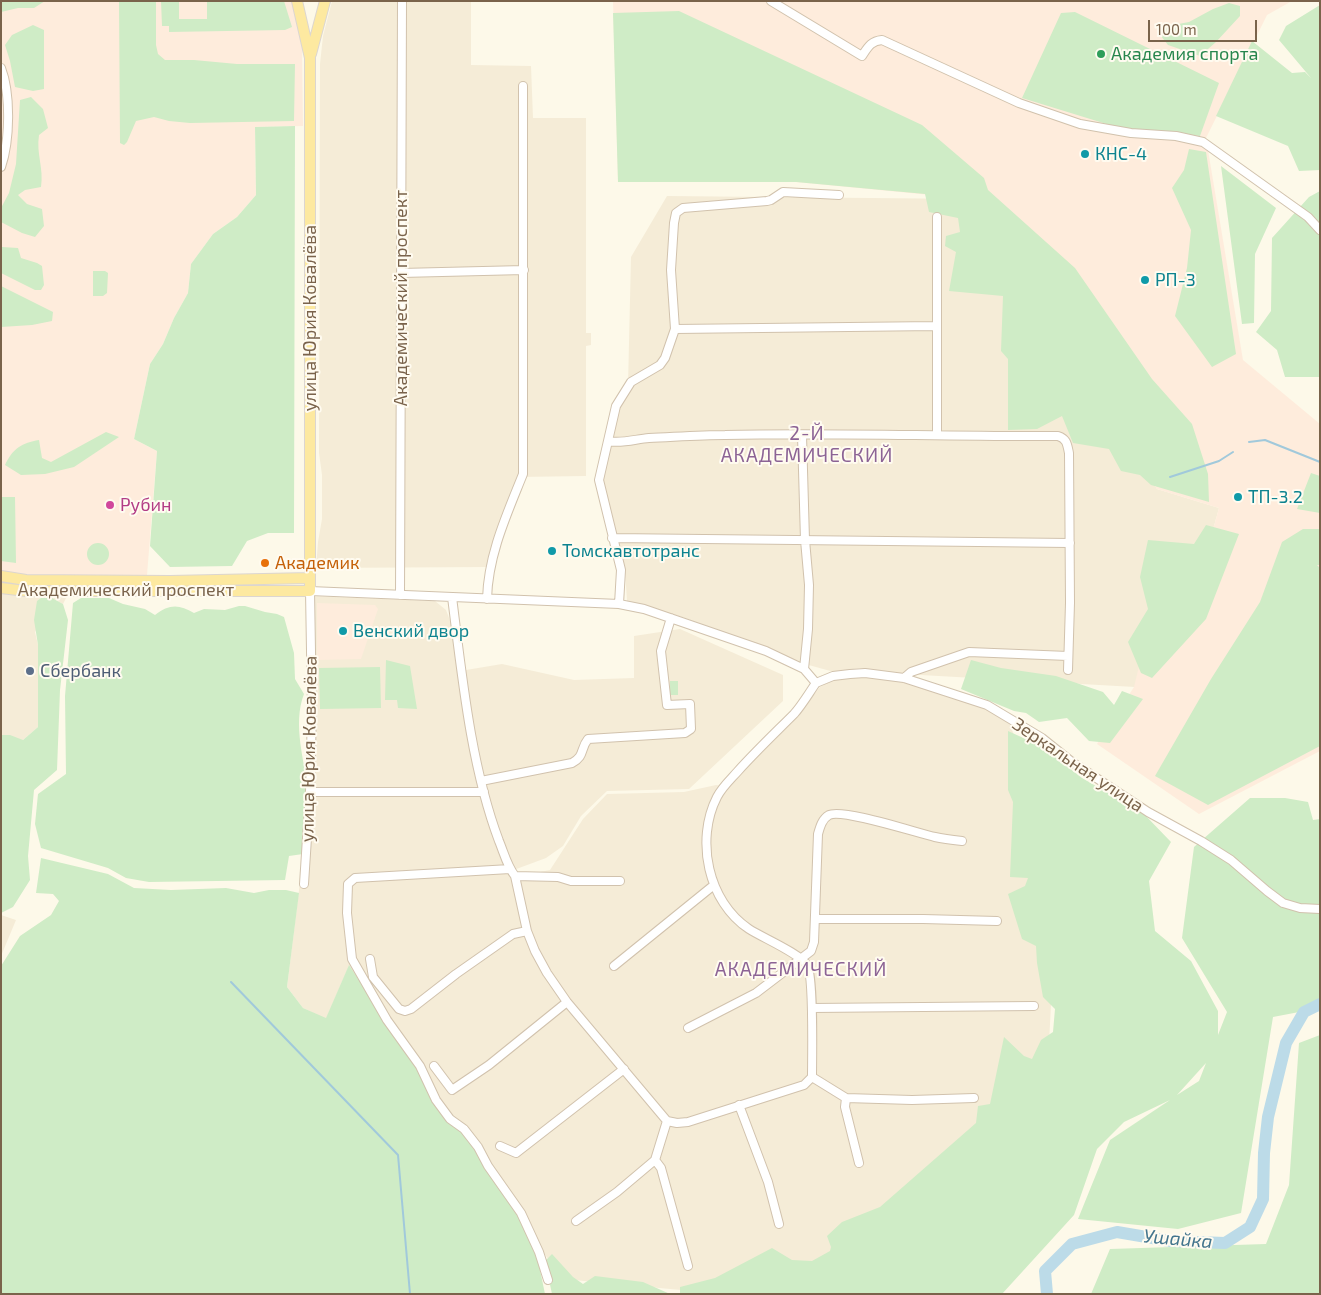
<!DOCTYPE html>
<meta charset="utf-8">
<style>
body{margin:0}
#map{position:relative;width:1321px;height:1295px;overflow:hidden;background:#fdf9e9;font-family:"Exo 2",sans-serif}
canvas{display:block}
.frame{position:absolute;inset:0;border:2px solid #7a634b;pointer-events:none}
.scale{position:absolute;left:1148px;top:20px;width:109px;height:22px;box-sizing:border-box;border:2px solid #7a634b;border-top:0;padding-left:6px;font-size:15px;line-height:18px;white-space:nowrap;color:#7a634b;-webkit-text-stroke:4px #fffbf0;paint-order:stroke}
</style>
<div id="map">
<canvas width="1321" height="1295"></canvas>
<div class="frame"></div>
<div class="scale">100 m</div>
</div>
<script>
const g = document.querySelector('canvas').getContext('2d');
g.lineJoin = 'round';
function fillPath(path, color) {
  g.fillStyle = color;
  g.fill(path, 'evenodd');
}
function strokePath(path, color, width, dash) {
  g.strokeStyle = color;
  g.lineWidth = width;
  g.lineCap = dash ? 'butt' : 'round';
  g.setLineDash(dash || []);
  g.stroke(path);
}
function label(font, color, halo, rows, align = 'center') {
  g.font = font + ' "Exo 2",sans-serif';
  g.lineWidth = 4;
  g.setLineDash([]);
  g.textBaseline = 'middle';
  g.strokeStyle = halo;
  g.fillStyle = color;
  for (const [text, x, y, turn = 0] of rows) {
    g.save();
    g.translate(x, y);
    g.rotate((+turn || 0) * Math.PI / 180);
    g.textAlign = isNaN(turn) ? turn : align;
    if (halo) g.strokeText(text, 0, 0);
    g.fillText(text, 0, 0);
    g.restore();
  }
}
const residential = new Path2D(`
 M332,1h139v64l60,1 2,52h53v215h5v12l-5,1v130l-68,1 -30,90 -172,1 2,-26 4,-23v-44l-3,-22 1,-389 3,-28z
 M667,196l305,3 185,290 62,19 -22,80 -62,99 -232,-13 -43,-6 -26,4 -29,-8 -37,-16 -86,-31 -55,-16 -2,-31 -23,-90 18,-77 8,-17 3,-129z
 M1,593l10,2 57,-1 -5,10 -11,-6 -17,34 3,13v82l-15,13 -22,1z
 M306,596l129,5 11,9 5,13 9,48 42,-7 72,16 60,-2v-42l46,-7 103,46v26l-94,88 -82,2 -26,25 -18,30 -17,12 -35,13 -17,-33 17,40 39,-8 33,-51 24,-25 77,-2 32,-7 12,2 32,-37 37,-36 23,-27 13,-7 28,-5 42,5 67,21 38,19 12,30 34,196 -5,97 -63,82 -101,97 -122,72 -82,-4 -118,-11 -34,-46 -43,-66 -37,-46 -100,-155 -23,53 -23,-11 -16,-21 13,-105 8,-87z
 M1,915l15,5 -15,36z`);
const commercial = new Path2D(`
 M1,1h291l10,47 1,78 -48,1 1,68 -19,22 -24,17 -22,30 -3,29 -14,25 -11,26 -13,20 -16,75 23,12 -10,124h-121l-25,-4z
 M613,1h679l-25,14 -61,123 37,222 77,64v327l-121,63 -102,-70 37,-57 24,-100 39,1 22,-80 -62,-19 -185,-290 -176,-17h-178z
 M317,603l58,2 3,4 -17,50 -44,1z`);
const green = new Path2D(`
 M1,1h44l-11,7h-16l-17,4z
 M119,1h37v44l2,9 7,6h29l43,4h58l-1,57 -104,2 -21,-2 -15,-4 -18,4 -9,21 -3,3 -4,-2z
 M161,1h18v18h28v-18h77l8,26 -7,3 -116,2v-6h-7z
 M1229,3l11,3v10l-24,26 -16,14 -32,-11 -7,-9 7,-10 21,-4 24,-13z
 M1320,5v165l-21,1 -11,-25 -72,-30 36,-75 40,32 13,-1 6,6 -32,-38 7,-14z
 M679,11l243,114 62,53 4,12 87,78 77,111 40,45 16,50 1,28 -58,-17 -11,-10 -19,-4 -12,-22 -36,-6 -11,-27 -25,13 -29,1v-71l-7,-8 2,-55 -54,-5 7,-39 -11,-6 1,-10 14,-4 -2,-14 -29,-6 -4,-18 -129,-12h-178l-5,-169z
 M1075,12l144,71 -19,53 -74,-6 -104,-32 39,-85z
 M33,25l11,5v59l-11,2 -18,-4 -5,-26 -5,-16 7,-10z
 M31,97l12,12 5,19 -9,7c-3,19 5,33 2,52l-16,3 -7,5 9,9 15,5 2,17 -9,11 -13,-4 -21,-11v-14l8,-15 7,-29 4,-64z
 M295,126l-1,407h-26l-21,8 -15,25 -62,1 -20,-21 7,-95 -23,-12 16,-75 13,-20 11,-26 14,-25 3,-29 22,-30 24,-17 19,-22 -1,-68z
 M1189,149l17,3 30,202 -24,13 -37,-51 12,-48 4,-38 -19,-42 12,-18z
 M1221,166l55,42 -21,46 -1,69 -12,1z
 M1320,191v186h-35l-8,-27 -21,-18 15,-21 1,-73 37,-41z
 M2,247l16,1 3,10 16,5 5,3 2,19 -3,5h-6l-34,-17z
 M93,271h12l3,2 -1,20 -4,3h-10z
 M1,286l52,26 -1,9 -20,4 -31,2z
 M106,432l13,5 -45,30 -29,7 -24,1 -16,-10c8,-17 17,-22 34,-25l3,18 9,4z
 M1311,473l9,3v37l-23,-4z
 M1,497h14l1,66 -15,-2z
 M1206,525l33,9 -33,85 -54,59 -11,-5 -13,-31 20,-33 -8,-32 8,-37 46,4z
 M1303,529h17v36h-3l3,3v178l-112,59 -53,-29 56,-97 49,-77 22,-60z
 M87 554a11 11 0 1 1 22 0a11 11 0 1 1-22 0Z
 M41,598h11l11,6 5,16 -8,70 -3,80 -23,20 -6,66 2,24 -17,27 -12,6v-178h9l13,5 15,-13v-82l-4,-25 3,-19z
 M81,598h28l14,6 22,5 10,6c14,-11 24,-11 39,-2l10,-4 21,1 14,-4h6l20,6 12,2 7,3 10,36 1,26 9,15c-12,31 1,67 4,99 1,20 -4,41 -5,61l-14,2 -4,24 -136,2 -23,-4 -18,-10 -67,-20 -6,-24 3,-30 28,-20 -1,-78 8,-93z
 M386,660l24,6 7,43 -19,-1 -1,-8h-12z
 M971,660l30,8 55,8 47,16 11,13 8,-14 21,8 -33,44 -21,-2 -22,-23 -28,4 -13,-9 -12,-2 -53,-22z
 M380,667l1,41 -61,1 -1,-41z
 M670,681h8v14h-8z
 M1008,731l33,15 41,32 61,35 28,29 -22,39 6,50 36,30 27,50v24l9,-23 -45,-74 12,-91 56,-49h35l23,4 5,18 7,-1v189l-47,9 -32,196 -63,16 -100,-10 32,-79 60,-40 -46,22 -27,27 -23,66 -72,79h-322v-7l35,-9 57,-30 20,12 20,1 18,-10 1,-4 -4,-11 15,-14 38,-15 96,-84 2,-17 12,-2 14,-67 20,19 8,3 9,-19 12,-8 2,-23 -12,-12 -6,-34 -1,-17 -14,-7 -14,-45 17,-8 3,-8 -18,-1 3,-75 -5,-12zM1206,1063l-7,18 -22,14z
 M41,858l67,16 26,14 37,2 55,-2 28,5 15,-3h17l13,3 -12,94 16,21 23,10 23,-53 68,103 58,79 11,20 43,66 10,32 6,29h-544v-328l19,-30 31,-21 8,-14 -6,-7 -17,-1z
 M1320,1035v259h-229l19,-45 156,-5 23,-59 10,-142z
 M552,1254l21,23 10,7 12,-8 48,6 27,12h-118l-7,-33z`);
const stream = new Path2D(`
 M1249,442l16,-2 55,22
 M1170,477l49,-16 14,-9
 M231,982l167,173 12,139`);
const river = new Path2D(`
 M1047,1294l-2,-23 27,-27 45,-12 53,9 55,2 25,-16 13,-28 1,-46 4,-36 18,-74 18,-31 16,-8`);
const minor = new Path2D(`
 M771,1l91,55c6,-9 9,-15 20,-16l137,63 61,21 51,9 45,3 27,6 105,75 12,13
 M1,68c10,26 9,73 0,99
 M937,217v218
 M401,273l123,-3
 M675,329l261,-3
 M802,435l3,105 4,45 -1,44 -4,40
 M608,441c13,3 28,-2 41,-3 25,-1 51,-3 76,-3 111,-3 222,2 333,1 9,3 9,8 11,17l1,150 -2,67
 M612,538l458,5
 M400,595l2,-594
 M452,597c10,79 19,170 47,244 5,12 8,25 16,35l12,55 8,20 12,22 20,29 100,119 10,2 11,-1 116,-37 8,-8c0,-17 2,-102 -5,-112 -8,-12 -44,-27 -58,-36 -41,-27 -54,-89 -32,-132 5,-10 14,-18 21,-26 18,-20 37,-38 56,-57 8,-9 15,-21 22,-31
 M487,599c1,-44 20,-85 36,-125v-388
 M619,604l2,-34 -22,-90 17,-74 15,-24 29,-17 5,-7 10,-29 -4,-59 3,-47 2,-10 7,-5 84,-7 4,-1 12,-8 56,3
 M904,678l7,-6 58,-20 99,4
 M816,683l17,-7 17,-2 15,-1 39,5 83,27 55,33 30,24 76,50 53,29 30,19 36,31 16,12 17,5 20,1
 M481,781l91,-18c13,-7 8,-14 16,-24l97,-6 6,-4 -1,-25 -23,1 -6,-54 10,-33
 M310,792h174
 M510,869l-155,9 -7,6 -1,29 5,46 35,61 33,46 16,34 14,19 14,10 14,18 10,19 33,47 18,39 9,28
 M515,876l43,1 13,4h49
 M304,884l6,-92 2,-81 -2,-120 309,13 25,5 122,42 38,18 12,14
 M816,919h107l74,2
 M370,959l3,18 26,32 6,2 6,-2 45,-35 57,-40 14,-3
 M614,966l100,-81
 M812,1008l222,-2
 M688,1028l68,-35 55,-42 3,-9 4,-108c2,-7 4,-15 11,-19 13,-7 88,18 106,22 9,2 18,3 27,4
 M434,1066l18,24 37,-25 78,-63
 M812,1077l34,21 66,2 62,-2
 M846,1098l-1,9 14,56
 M739,1105l29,77 11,42
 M500,1146l16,7 108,-84
 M655,1160l6,8 27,98
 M576,1221l41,-29 38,-32 12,-39`);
const major = new Path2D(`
 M311,54l14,-53
 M1,576l25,4 144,1 140,-3
 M1,588l25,3h284v-533l-13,-57`);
const markers = [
 [1101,54,5,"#2e9e5b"],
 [1085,154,5,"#0f9aa8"],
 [1145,280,5,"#0f9aa8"],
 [1238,497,5,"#0f9aa8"],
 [110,505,5,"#d1479c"],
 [552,551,5,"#0f9aa8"],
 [265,563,5,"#e8710a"],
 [343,631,5,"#0f9aa8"],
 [30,671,5,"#5c6f8a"]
];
const leisureNames = [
 ["Академия спорта",1111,54]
];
const cultureNames = [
 ["КНС-4",1095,154],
 ["РП-3",1155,280],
 ["ТП-3.2",1248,497],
 ["Томскавтотранс",562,551],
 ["Венский двор",353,631]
];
const streetNames = [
 ["Академический проспект",401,298,-90],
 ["улица Юрия Ковалёва",310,318,-90],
 ["Академический проспект",126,590],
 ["улица Юрия Ковалёва",309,749,-89],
 ["Зеркальная улица",1078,765,34]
];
const hotelNames = [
 ["Рубин",120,505]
];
const foodNames = [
 ["Академик",275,563]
];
const serviceNames = [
 ["Сбербанк",40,671]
];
const neighbourhoodNames = [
 ["2-Й",807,434],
 ["АКАДЕМИЧЕСКИЙ",807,456],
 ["АКАДЕМИЧЕСКИЙ",801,970]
];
const waterNames = [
 ["Ушайка",1178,1239,5]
];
fillPath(residential, '#f5ecd7');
fillPath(commercial, '#feecdc');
fillPath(green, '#cfecc6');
strokePath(stream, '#a1c9db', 2);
strokePath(river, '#bcdbe8', 12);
strokePath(minor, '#d1c2ad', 10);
strokePath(major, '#dcd6d0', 12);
strokePath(minor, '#fff', 8);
strokePath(major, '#fde9a0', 10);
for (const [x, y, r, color] of markers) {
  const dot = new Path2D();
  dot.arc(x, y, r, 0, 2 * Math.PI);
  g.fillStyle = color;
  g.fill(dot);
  strokePath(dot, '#fffbf0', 2);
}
label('18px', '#27864d', '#fffbf0', leisureNames, 'left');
label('18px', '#0d838f', '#fffbf0', cultureNames, 'left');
label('18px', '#7a634b', '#fffbf0', streetNames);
label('18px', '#b23c85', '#fffbf0', hotelNames, 'left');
label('18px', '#c56008', '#fffbf0', foodNames, 'left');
label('18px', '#4e5e75', '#fffbf0', serviceNames, 'left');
g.letterSpacing = '1px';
label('19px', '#8c6395', '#fffbf0', neighbourhoodNames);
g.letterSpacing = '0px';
label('italic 19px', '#43758d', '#fffbf0', waterNames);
</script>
